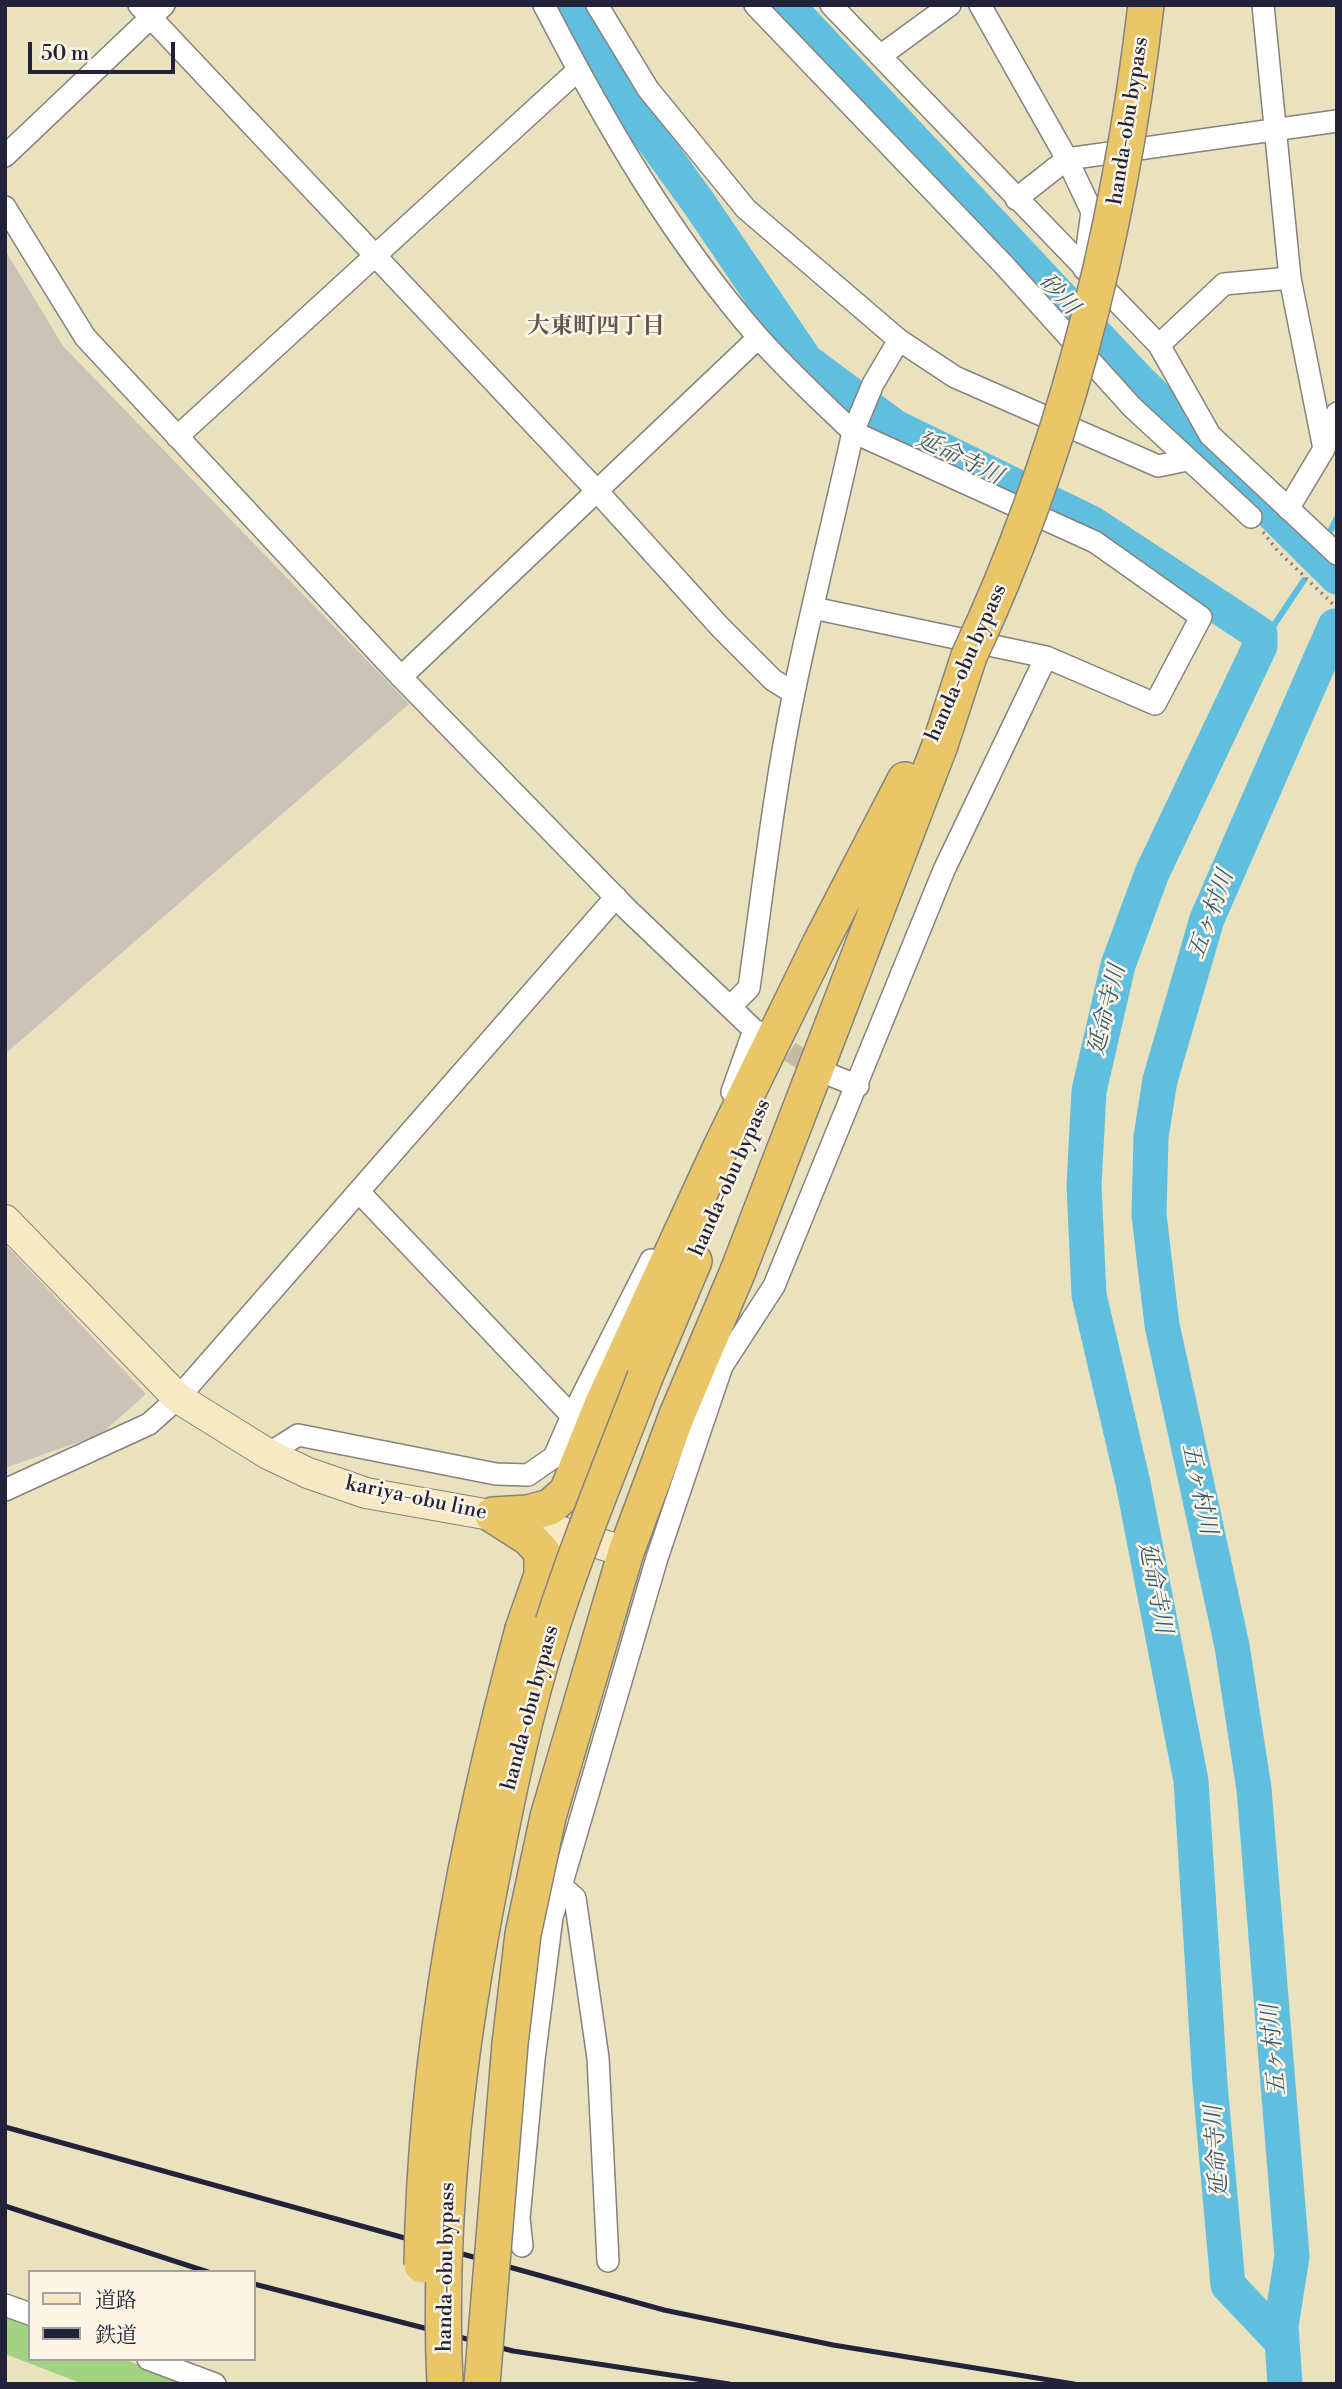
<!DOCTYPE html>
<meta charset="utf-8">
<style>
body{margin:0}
#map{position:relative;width:1342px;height:2389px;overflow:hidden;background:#eae2bf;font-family:"Libre Bodoni","Noto Serif JP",serif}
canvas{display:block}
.frame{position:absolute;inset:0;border:7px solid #22223b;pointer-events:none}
.legend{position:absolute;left:28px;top:2270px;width:228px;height:91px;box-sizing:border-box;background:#fcf5e5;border:2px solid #a5a1a1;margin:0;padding:9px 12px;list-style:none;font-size:21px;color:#22223b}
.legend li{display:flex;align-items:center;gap:14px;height:35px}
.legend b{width:35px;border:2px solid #a5a1a1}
.scale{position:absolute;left:28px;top:42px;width:147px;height:32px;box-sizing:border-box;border:4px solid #22223b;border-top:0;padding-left:9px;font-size:21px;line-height:24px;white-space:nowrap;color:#22223b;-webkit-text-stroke:5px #fcf5e5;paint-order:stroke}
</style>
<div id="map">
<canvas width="1342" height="2389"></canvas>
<div class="frame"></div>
<ul class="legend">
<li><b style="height:9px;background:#f6e9c3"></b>道路</li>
<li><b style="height:9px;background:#22223b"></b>鉄道</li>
</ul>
<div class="scale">50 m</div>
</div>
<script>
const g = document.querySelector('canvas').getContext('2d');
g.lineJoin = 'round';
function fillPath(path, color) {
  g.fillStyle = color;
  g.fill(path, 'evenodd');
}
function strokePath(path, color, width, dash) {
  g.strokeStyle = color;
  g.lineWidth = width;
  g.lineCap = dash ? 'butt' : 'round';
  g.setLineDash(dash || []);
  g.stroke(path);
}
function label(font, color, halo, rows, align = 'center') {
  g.font = font + ' "Libre Bodoni","Noto Serif JP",serif';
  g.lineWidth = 5;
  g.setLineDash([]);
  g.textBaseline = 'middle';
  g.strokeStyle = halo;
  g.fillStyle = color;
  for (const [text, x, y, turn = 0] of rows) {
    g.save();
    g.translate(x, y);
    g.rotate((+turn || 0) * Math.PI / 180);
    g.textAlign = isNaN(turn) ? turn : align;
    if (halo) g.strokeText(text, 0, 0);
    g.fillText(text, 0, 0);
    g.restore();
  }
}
const industrial = new Path2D(`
 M5,250l58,96 346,358 -404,350z
 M5,1244l141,150 -45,40 -96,34z`);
const green = new Path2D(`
 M5,2315l25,9v35h93l66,25h-106l-78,-30z`);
const stream = new Path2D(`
 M1329,533l8,-15
 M1260,646l44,-66`);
const river = new Path2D(`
 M565,5l49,81 84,116 108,159 89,66 198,97 167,110v12l-108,227 -34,92 -29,126 -5,94 5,110 44,188 58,298 19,303 18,201 54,57
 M787,5l349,373 201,199
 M1285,2384l-4,-58 11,-70 -38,-467 -22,-143 -70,-321 -13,-110 2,-78 9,-57 47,-161 128,-293`);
const minorTunnel = new Path2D(`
 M763,1036l63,37`);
const path = new Path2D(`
 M1263,532l15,19 59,57`);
const minor = new Path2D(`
 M139,5l458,486 124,137 52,52 21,13
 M544,5c61,118 127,232 214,332 30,34 63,64 95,95l20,-48 26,-44
 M597,5l51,84 98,120 153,131 56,37 203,89 29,-6
 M755,5l249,260 128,142 119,110
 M831,5l328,340 51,90 127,119
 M980,5l87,154 25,53 -8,57
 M1263,5l27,273 34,171
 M880,56l70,-51
 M5,156l159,-151
 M1016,199l51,-40 270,-38
 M5,207l80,130 316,340 227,233 126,120
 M1159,345l65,-61 66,-6
 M177,437l401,-367
 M1288,509l36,-60 13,-36
 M401,677l357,-339
 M730,1007l19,-19c14,-99 25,-198 45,-296 18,-87 40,-174 59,-260l242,110 106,75 -46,87 -109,-47 -233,-49
 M828,1074l30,12
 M732,1092l22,-62 8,4
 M359,1192l213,224
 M268,1454l30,-19 198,39 32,1 26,-18 18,-41 79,-156
 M5,1490l144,-66 29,-26 438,-501
 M560,1885l15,13 23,160 10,203
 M522,2246l-3,-28 15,-159 18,-142 105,-359 65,-192 52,-80 170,-416 102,-213
 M5,2305l25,9
 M148,2359l67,25`);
const secondary = new Path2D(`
 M5,1220l173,178 90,56 40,19 58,20 164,29 96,30`);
const trunk = new Path2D(`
 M645,1377l49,-116
 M493,1515l35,-2 22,-6 17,-15 35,-87 118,-256 100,-205 85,-164
 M493,1515l36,23 13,14v23l-19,54
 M590,1674l36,-122 51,-137 61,-144 202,-526 29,-89`);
const rail = new Path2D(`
 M5,2127l659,183 169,35 241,39
 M5,2206l203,66
 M254,2284l259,67 216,33`);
const trunkBridge = new Path2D(`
 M969,656c96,-204 151,-428 177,-651
 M422,2265c3,-216 45,-428 101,-636
 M445,2384c-8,-171 14,-342 47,-509 16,-82 33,-166 59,-246 27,-85 62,-168 94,-252
 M482,2384l28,-340 13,-110 25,-117 42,-143`);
const streetNames = [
 ["handa-obu bypass",1129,121,-81],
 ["handa-obu bypass",967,663,-66],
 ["handa-obu bypass",731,1178,-66],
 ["kariya-obu line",416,1499,12],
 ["handa-obu bypass",531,1708,-75],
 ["handa-obu bypass",447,2267,-89]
];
const waterNames = [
 ["砂川",1058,295,47],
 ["延命寺川",959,459,26],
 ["五ヶ村川",1212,915,-70],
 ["延命寺川",1108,1010,-76],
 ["五ヶ村川",1198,1489,78],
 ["延命寺川",1154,1588,79],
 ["五ヶ村川",1275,2050,-95],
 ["延命寺川",1218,2151,-94]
];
const neighbourhoodNames = [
 ["大東町四丁目",596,327]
];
fillPath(industrial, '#cbc2b8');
fillPath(green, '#a1d382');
strokePath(stream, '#60bfde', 6);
strokePath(river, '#60bfde', 35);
strokePath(minorTunnel, '#c2bca5', 21, [21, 10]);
strokePath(minor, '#86827d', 24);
strokePath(secondary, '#86827d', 32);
strokePath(trunk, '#86827d', 38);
strokePath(path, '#86827d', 3.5, [2, 5]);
strokePath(minor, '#fff', 21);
strokePath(secondary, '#f6e9c3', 30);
strokePath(trunk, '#e9c769', 35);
strokePath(rail, '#22223b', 5);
strokePath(trunkBridge, '#86827d', 38, []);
strokePath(trunkBridge, '#e9c769', 35);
label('21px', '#22223b', '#fcf5e5', streetNames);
label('italic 23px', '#385974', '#fcf5e5', waterNames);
label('bold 23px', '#655653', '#fcf5e5', neighbourhoodNames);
</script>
